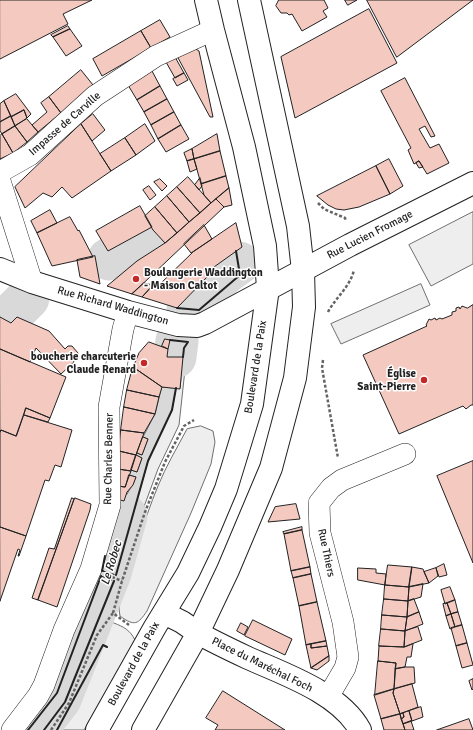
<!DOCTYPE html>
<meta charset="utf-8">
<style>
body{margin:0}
canvas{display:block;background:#fff}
</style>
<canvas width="473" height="730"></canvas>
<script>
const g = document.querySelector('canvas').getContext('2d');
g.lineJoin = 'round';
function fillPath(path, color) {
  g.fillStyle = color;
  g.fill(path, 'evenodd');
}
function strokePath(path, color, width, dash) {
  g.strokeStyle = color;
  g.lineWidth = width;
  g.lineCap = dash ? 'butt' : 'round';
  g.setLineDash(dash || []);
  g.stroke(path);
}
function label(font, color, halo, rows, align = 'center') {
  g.font = font + ' Signika,sans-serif';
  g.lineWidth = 3;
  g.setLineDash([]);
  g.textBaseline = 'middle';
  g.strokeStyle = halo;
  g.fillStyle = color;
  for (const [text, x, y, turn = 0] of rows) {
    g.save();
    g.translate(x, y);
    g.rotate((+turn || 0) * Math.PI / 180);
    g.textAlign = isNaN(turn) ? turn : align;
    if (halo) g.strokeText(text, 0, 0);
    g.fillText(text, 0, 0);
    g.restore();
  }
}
const green = new Path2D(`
 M473,212v52l-42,22 -22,-41z
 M421,284l9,21 -89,39 -10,-20z
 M188,342l-9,83 -21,44 -26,70 -10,34 -6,2 32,-114 24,-51 4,-22h4l4,-40z
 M201,426l12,5 2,11 -4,22 -20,49 -44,98c-9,13 -12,16 -27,5l-1,-7 2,-13c12,-36 22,-74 37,-110 8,-20 19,-38 29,-57z
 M114,581l3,2c0,23 -13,32 -22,50 -10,22 -16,45 -27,67 -5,11 -13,21 -21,30h-2l20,-28z
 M114,623c10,4 16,7 21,17l-51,90h-31l17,-26 31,-71 7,-7z`);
const water = new Path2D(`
 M162,387l14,1 -4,22 -24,51 -32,114 -14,-4 16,-72 6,2c3,-9 9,-15 12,-24l-7,-2 2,-5 6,2 5,-14 -6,-3 1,-2 5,2 6,-16 -5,-2 12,-23z
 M101,576l13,5 -49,121 -21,28h-16l29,-37z`);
const river = new Path2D(`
 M109,259l43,-21
 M188,309l36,-35 15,-11
 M13,313l15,-15
 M175,357l2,-16
 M36,730l24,-31 2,-5 48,-121 16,-57`);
const building = new Path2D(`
 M0,0h92l-29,14 5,10 -68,35z
 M279,0h45l4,8 -5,3 4,6 -25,14 -10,-17 -3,1 -2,-2h-6l-5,-7z
 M345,0h12l-9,5z
 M367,0h106l-76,57z
 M369,9l28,54 -102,55 -14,-61z
 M160,20l10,17 -19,11 -10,-17z
 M68,26l2,3 -17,8 -2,-2z
 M70,29l12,17 -16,10 -13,-19z
 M141,31l10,17 -49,28 -9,-17z
 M193,47l6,4 14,66h-3l-33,-61z
 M175,57l9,16 -9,5 -9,-16z
 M81,70l12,15 -32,28 -12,-16z
 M152,71l8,15 -23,14 -9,-15z
 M184,73l4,7 -11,6 -4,-7z
 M405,78l30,58 -4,1 -6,-11 -6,3 11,19 9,-4 10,19 -22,11 -8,-13 -5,3 -6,-14 3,-2 -30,-57z
 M160,86l7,13 -23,13 -7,-12z
 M16,94l15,20 -4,4 -3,-8 -13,7 -7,-16z
 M49,97l12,16 -23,19 -6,-7 15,-13 -6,-9z
 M167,99l7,13 -23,13 -7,-13z
 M4,101l7,15 -11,6v-18z
 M24,110l3,8 -12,8 -4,-9z
 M174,112l7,13 -23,14 -7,-14z
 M93,114l12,16 -13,11 -11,-17z
 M11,116l4,10 -13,8 -2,-3v-9z
 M27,119l11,13 -11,10 -12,-16z
 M81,124l30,47 -39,27 -10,-11 -10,10 -9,-4 -18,15 -10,-21z
 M145,124l10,17 -19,14 -11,-17z
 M181,125l8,14 -23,13 -8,-13z
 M15,126l12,16 -14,11 -11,-19z
 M2,134l11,19 -13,6v-23z
 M217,134l3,17 -26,8 -2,-10z
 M125,138l11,17 -25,16 -11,-17z
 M192,149l2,10 -7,2 -3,-8z
 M220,151l6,25 -25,8 -7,-25z
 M194,159l3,10 -7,3 -3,-11z
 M389,159l14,27 -13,8 -14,-28z
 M419,161l4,6 -4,1 -3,-5z
 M376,166l14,28 -31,13 -15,3 -8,-1 -8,-4 -11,-9z
 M226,176l3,12 -18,15 -7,-8 -3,-11z
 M188,177l23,26 -11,10 -23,-26z
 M200,178l2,8 -3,4 -4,-5z
 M160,179l7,7 -5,5 -8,-9z
 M149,186l7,9 -6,5 -7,-10z
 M177,187l23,26 -11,9 -22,-26z
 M229,188l3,17 -8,2 -8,-8z
 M167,196l22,26 -12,11 -22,-26z
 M216,199l8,8 -92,87 -25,-8 30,-25 28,-18z
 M140,206l12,21 -44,24 -12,-20z
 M155,207l22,26 -12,10 -12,-13 -8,-14z
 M50,210l7,13 -20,10 -6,-12z
 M70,217l8,14 1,-1 14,27 -41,9 -15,-33z
 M236,223l6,24 -35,25 2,3 -32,33 -35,-11 11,-12 7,-1 33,-32z
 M204,225l8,14 -21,14 -7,-9z
 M95,256l5,28 -20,-7 -3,-17z
 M144,283l9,2 -11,12 -10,-3z
 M473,305v100h-2l-5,4 -3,-3 -64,28 -36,-79 64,-29 -1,-1 3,-6 2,1 4,-2 1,2 4,-2 2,1 10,-4v-3l4,-1v-3l3,-1 1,2 2,-3 5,2z
 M0,317l11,6 6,-6 32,14 16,18 3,-3h4l6,7 -1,4 -4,3 1,2 -13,12 -25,-26 -6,14 -30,-13z
 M165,339l5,1 -2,9 -6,-3z
 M149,342l19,7 -1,8h16l-3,32 -18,-2 -29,-20 6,-14z
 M0,349l66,28 -16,41 -24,-10 -10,28 -15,-6 -1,2z
 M133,367l29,20 -3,10 -32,-7z
 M127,390l32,7 -4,17 -31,-7z
 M124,407l31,7 -11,19 -23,-3z
 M26,408l24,10 -2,4 -24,-7z
 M24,415l48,15 -11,37 -6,-2 -6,16 -4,-1 -19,56 -26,-9v-95l1,-2 15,6z
 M121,430l23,3 -8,22 -17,-4z
 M143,437l5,2 -6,16 -5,-2z
 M119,451l17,4 -5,16 -13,-2z
 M136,455l6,3 -5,14 -6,-2z
 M473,461v102l-36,-87z
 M118,469l13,2 -6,16 -8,-1z
 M129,475l7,2 -3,8 -6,7 -3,9 -8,-2 2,-13 7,1z
 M72,498l2,1 -36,101 -6,-2 17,-50 5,1z
 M75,498l16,6 -1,6 -33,97 -19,-7z
 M296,504l4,15 -32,3 7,-15z
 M0,527l26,9 -7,20h-1l2,-6 -2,-1 -18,52z
 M302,527v3l-18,4 -1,-2z
 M302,530l8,37 -19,4 -7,-37z
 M444,564l3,11 -8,2 -3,-9z
 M388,565l24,2 -3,20 -24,-2z
 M310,567l1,7 -18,4 -2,-7z
 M412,567l11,2 6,14 -20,4z
 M358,568l18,1v4l10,1 -1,11 -27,-5z
 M436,568l2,8 -9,7 -5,-11z
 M311,574l6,28 -18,4 -6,-28z
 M423,584l-2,13 -13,4 1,-14z
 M385,585l24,2 -1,14 -24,-2z
 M450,587l5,13 -10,4 -4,-14z
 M384,599l24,2 -1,16 -25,-2z
 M414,599l5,13 -12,5 1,-16z
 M455,600l3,12 -7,2 -4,-11z
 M317,602l9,39 -20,4 -7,-39z
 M447,603l4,11 -5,2 -3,-12z
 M419,612l4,12 -18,7 2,-14z
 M458,612l4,13 -7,2 -4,-13z
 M451,614l4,13 -5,2 -4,-13z
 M382,615l25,2 -2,14 -24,-2z
 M253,620l39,19 -7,16 -40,-19z
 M241,623l7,4 -4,8 -7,-4z
 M462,625l5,18 -11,3 -5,-18z
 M418,627l4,13 -18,7 1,-16z
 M381,629l24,2 -1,16 -25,-1z
 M326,641l1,5 -16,2v-4z
 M467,643l6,22 -11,3 -6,-22z
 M311,644v4l16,-2 2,10 -18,12 -5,-23z
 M413,644l-2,13h-4l-2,10 -10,2 1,-6 -18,-2 1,-15 25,1z
 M329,656v5l-12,9 -6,-2z
 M378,661l18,2 -2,26 -19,6z
 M405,667h9l1,16 -21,6 1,-20z
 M473,679v10l-1,1 -3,-9z
 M412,684l6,23 -18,7 -7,-21 1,-4z
 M394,689l-1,4 7,21 -19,5 -7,-24z
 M223,691l62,39h-70l3,-5 -12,-7z
 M421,707l2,10 -11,4 -3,-10z
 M409,711l3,10 -9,3 -2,-5 3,-2 -1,-4z
 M403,713l1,4 -3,2 -1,-5z
 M400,714l5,16h-21l-3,-11z
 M469,719l4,11h-36z
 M411,721l3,9h-9l-2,-6z`);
const path = new Path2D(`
 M318,203l6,6 21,9 1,3
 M328,312c8,-15 22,-25 26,-42
 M323,360l-1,8 16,90
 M112,577l10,4
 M129,625l-16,-12 9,-32 23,-69 20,-50 19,-36 10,-6
 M51,730l18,-27 28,-68 16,-22`);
const street = new Path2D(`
 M0,172l30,-17 65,-59 61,-40 57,-26
 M0,181l32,101
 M328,697l17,-29 3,-11 -5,-35 -23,-89 -1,-30 12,-15 11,-8 63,-26
 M12,730l26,-34 6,-11 20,-55 27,-61 19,-64 -1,-98 14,-78 5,-17`);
const secondary = new Path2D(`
 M0,269l32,13 96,30 50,13 19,1 8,-3 145,-78 123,-62
 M198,633c16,9 33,17 50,25 36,16 92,35 112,72`);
const primary = new Path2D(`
 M164,613l18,9 16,11
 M97,730l58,-103 33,-54 22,-46 16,-38 26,-85 16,-116 -3,-42 -21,-99 -31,-117 -7,-30
 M143,730l55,-97 30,-63 43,-102 24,-90 9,-71 -1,-36 -5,-45 -49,-226`);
const fence = new Path2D(`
 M103,571l13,4
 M101,576l13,5`);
const wall = new Path2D(`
 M177,308l22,2 41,-35 -4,-24
 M170,340l18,2 -4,6 -1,9
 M103,571h-1l3,-15
 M116,575l32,-114 24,-51 4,-22
 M28,730l29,-37 44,-117
 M44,730l21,-28 49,-121
 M57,730l46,-85 4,2`);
const markers = [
 [136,279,4,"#c62828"],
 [144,363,4,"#c62828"],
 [424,380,4,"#c62828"]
];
const streetNames = [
 ["Impasse de Carville",65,124,-41],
 ["Rue Lucien Fromage",370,235,-27],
 ["Rue Richard Waddington",113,306,16],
 ["Boulevard de la Paix",256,367,-81],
 ["Rue Charles Benner",109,459,-89],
 ["Rue Thiers",326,553,78],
 ["Boulevard de la Paix",134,664,-61],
 ["Place du Maréchal Foch",262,665,26]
];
const poiNames = [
 ["Boulangerie Waddington",144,273,"left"],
 ["- Maison Caltot",144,286,"left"],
 ["boucherie charcuterie",136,357],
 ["Claude Renard",136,370],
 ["Église",416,374],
 ["Saint-Pierre",416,387]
];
const waterNames = [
 ["Le Robec",112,563,-73]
];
fillPath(green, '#eee');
strokePath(green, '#6f6f6f', 1);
fillPath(water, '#d9d9d9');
strokePath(water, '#6f6f6f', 1);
strokePath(river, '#d9d9d9', 43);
fillPath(building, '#f3c9c0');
strokePath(building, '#222', 1);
strokePath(street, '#222', 22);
strokePath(secondary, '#222', 24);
strokePath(primary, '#222', 24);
strokePath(path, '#646464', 2.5, [3, 2]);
strokePath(street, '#fff', 21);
strokePath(secondary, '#fff', 22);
strokePath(primary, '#fff', 22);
strokePath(fence, '#222', 1, [5, 2]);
strokePath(wall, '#222', 2);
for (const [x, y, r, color] of markers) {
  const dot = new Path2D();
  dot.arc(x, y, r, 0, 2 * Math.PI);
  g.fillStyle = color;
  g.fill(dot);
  strokePath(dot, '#fff', 1.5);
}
label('11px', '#222', '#fff', streetNames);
label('bold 11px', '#222', '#fff', poiNames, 'right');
label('italic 12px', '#222', '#fff', waterNames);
</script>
